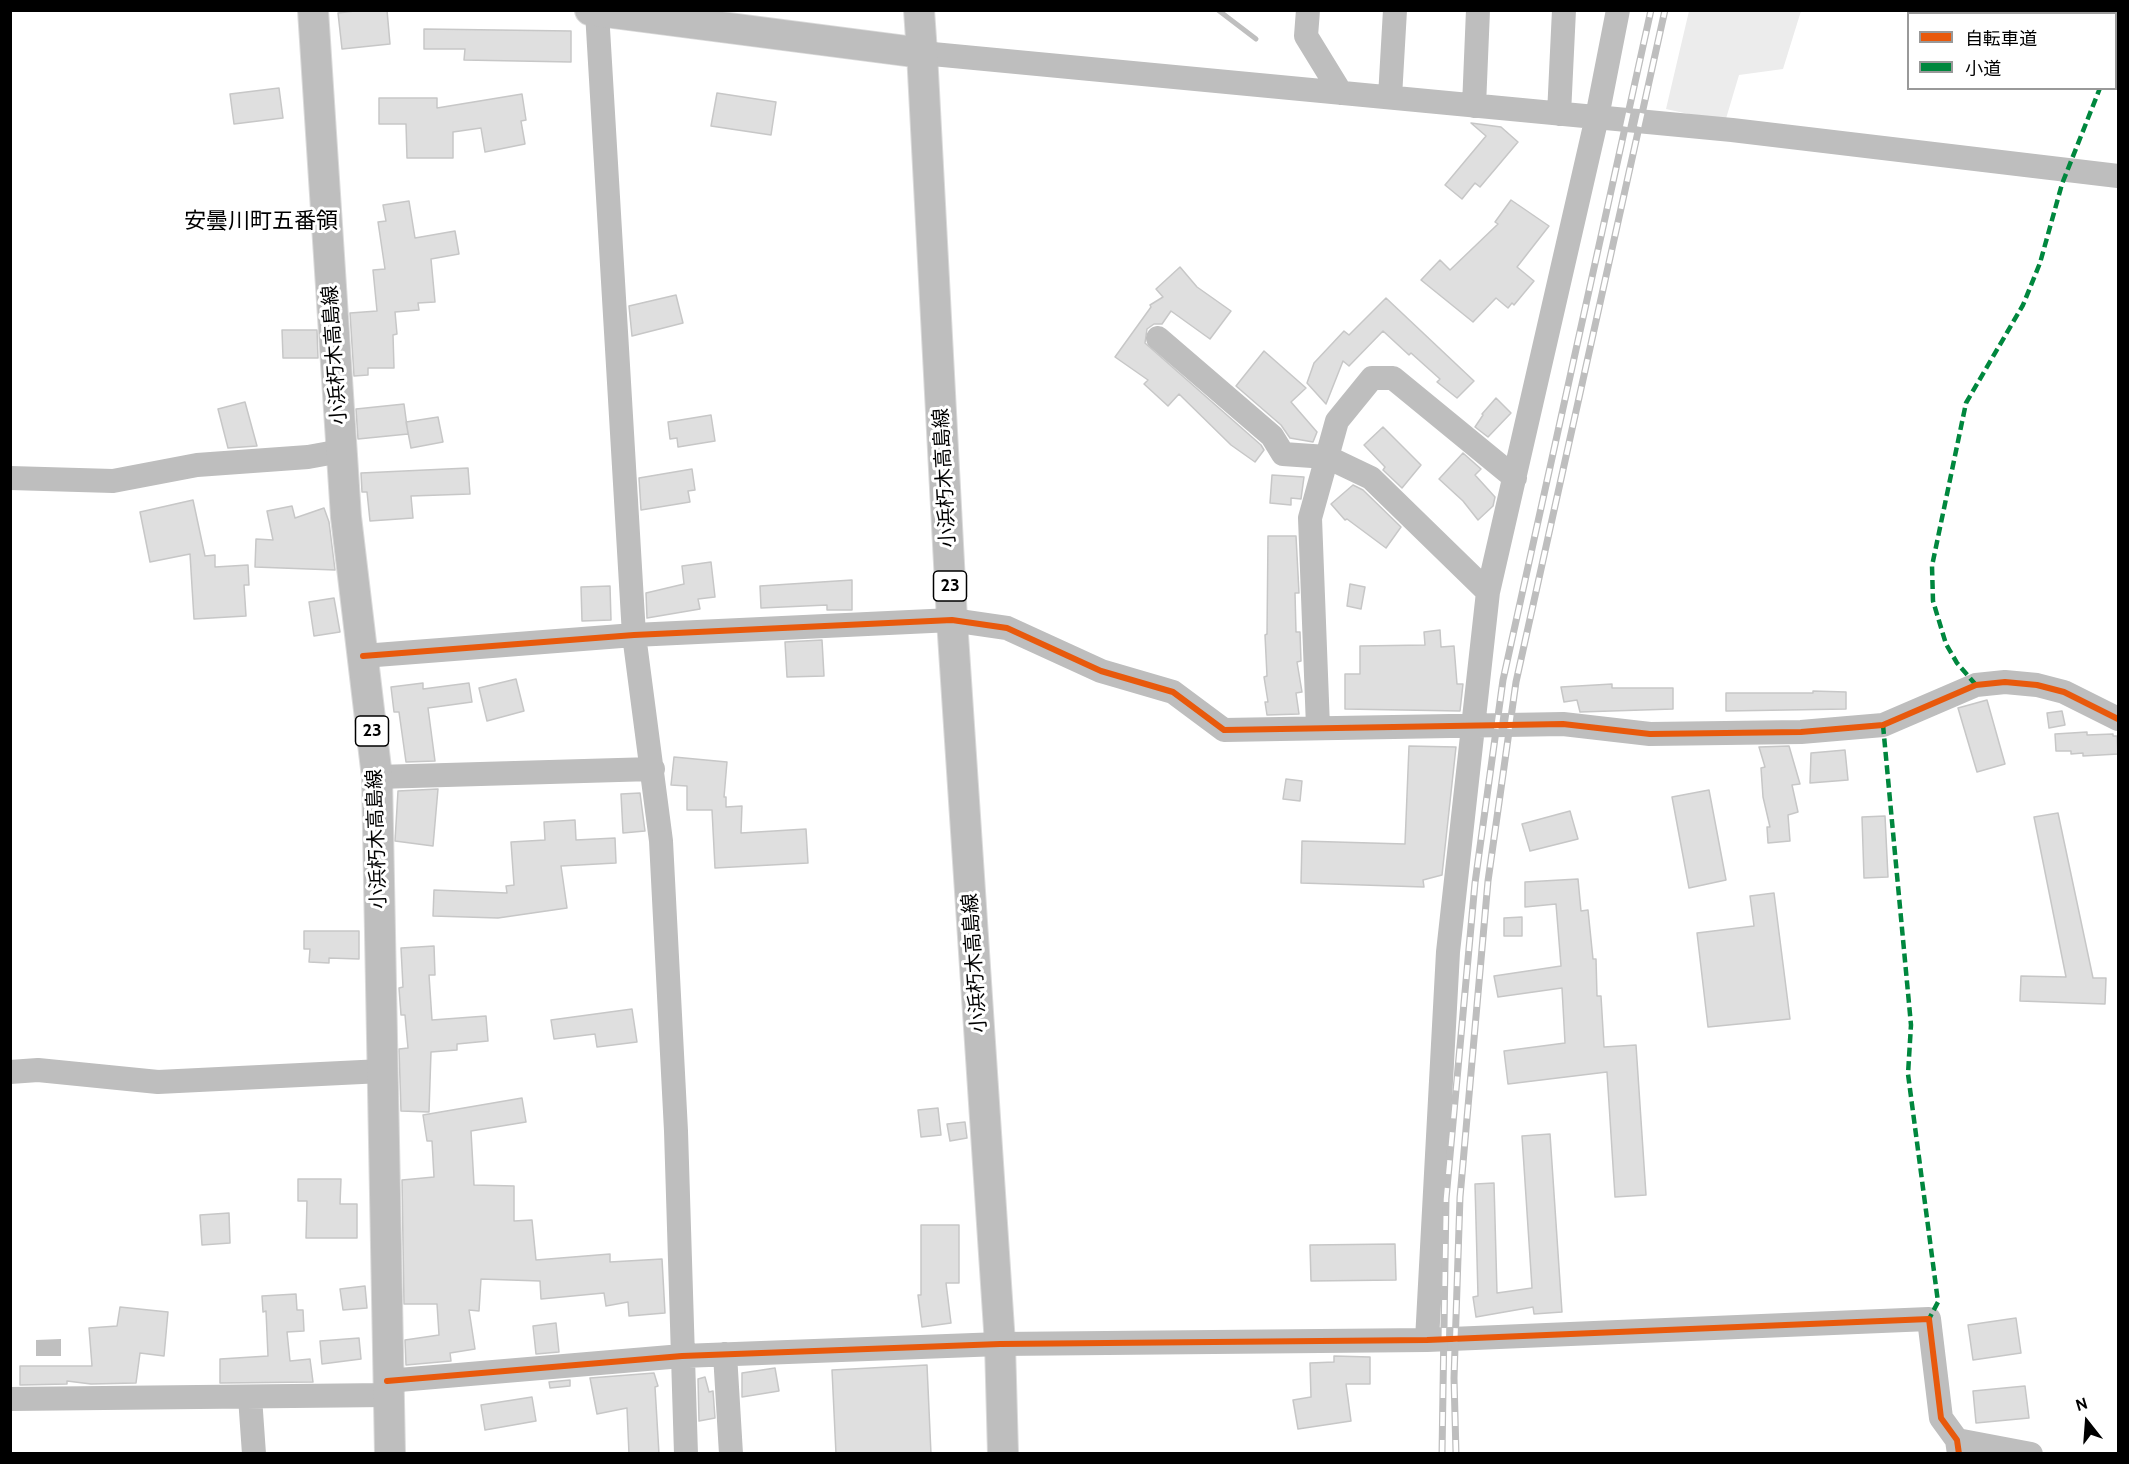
<!DOCTYPE html>
<meta charset="utf-8">
<style>
body{margin:0}
#map{position:relative;width:2129px;height:1464px;overflow:hidden;background:#fff;font-family:Cabin,"Noto Sans JP",sans-serif}
canvas{display:block}
.frame{position:absolute;inset:0;border:12px solid #000;pointer-events:none}
.legend{position:absolute;left:1907px;top:12px;width:210px;height:78px;box-sizing:border-box;background:#fff;border:2px solid #999;margin:0;padding:8px 10px;list-style:none;font-size:18px;color:#000}
.legend li{display:flex;align-items:center;gap:12px;height:30px}
.legend b{width:30px;border:2px solid #999}
.north{position:absolute;left:2057px;top:1392px;width:60px;height:60px;-webkit-text-stroke:4px #fff;paint-order:stroke;rotate:343deg;font-size:16px;font-weight:700;line-height:24px;text-align:center;color:#000}
.north::after{content:'';display:block;margin:auto;width:21px;height:27px;background:#000;clip-path:polygon(50% 0,100% 100%,50% 72%,0 100%)}
</style>
<div id="map">
<canvas width="2129" height="1464"></canvas>
<div class="frame"></div>
<ul class="legend">
<li><b style="height:8px;background:#e8590c"></b>自転車道</li>
<li><b style="height:8px;background:#00873e"></b>小道</li>
</ul>
<div class="north">N</div>
</div>
<script>
const g = document.querySelector('canvas').getContext('2d');
g.lineJoin = 'round';
function fillPath(path, color) {
  g.fillStyle = color;
  g.fill(path, 'evenodd');
}
function strokePath(path, color, width, dash) {
  g.strokeStyle = color;
  g.lineWidth = width;
  g.lineCap = dash ? 'butt' : 'round';
  g.setLineDash(dash || []);
  g.stroke(path);
}
function label(font, color, halo, rows, align = 'center') {
  g.font = font + ' Cabin,"Noto Sans JP",sans-serif';
  g.lineWidth = 6;
  g.setLineDash([]);
  g.textBaseline = 'middle';
  g.strokeStyle = halo;
  g.fillStyle = color;
  for (const [text, x, y, turn = 0] of rows) {
    g.save();
    g.translate(x, y);
    g.rotate((+turn || 0) * Math.PI / 180);
    g.textAlign = isNaN(turn) ? turn : align;
    if (halo) g.strokeText(text, 0, 0);
    g.fillText(text, 0, 0);
    g.restore();
  }
}
const green = new Path2D(`
 M1689,11h112l-18,58 -44,6 -14,47 -59,-13z`);
const water = new Path2D(`
 M61,1339v17h-25v-16z`);
const stream = new Path2D(`
 M1218,10l38,29
 M1973,10l10,4
 M2116,84l2,2`);
const building = new Path2D(`
 M363,10h24l3,34 -48,5 -4,-36z
 M424,29l147,2v31l-107,-2 1,-11h-41z
 M279,88l4,30 -49,6 -4,-30z
 M717,93l59,9 -5,33 -60,-9z
 M522,94l4,26 -5,1 4,23 -40,8 -4,-24 -28,4v26h-46l-1,-34h-27v-26h58v10z
 M1471,123l30,4 17,15 -38,45 -5,-4 -13,16 -17,-14 41,-49z
 M1511,200l38,26 -32,41 17,14 -20,24 -2,-2 -4,5 -12,-10 -23,24 -52,-42 19,-20 10,10 48,-46 -3,-2z
 M409,201l6,37 40,-7 4,23 -28,5 4,43 -17,1 1,7 -24,2 2,22 -4,1 1,33h-26v7l-14,1 -4,-63 27,-2 -4,-41 12,-1 -7,-47 8,-1 -3,-16z
 M1180,267l17,20 34,24 -21,28 -39,-28 -9,13h-8l-7,5 -2,14 116,102 3,5 -9,12 -24,-17 -52,-51 -11,12 -24,-22 4,-4 -33,-23 36,-50 -1,-2 13,-8 -7,-8z
 M676,295l7,28 -51,13 -3,-30z
 M1386,298l88,83 -17,17 -20,-16 3,-3 -29,-26 -2,2 -26,-24 -34,35 -6,-5 -17,43 -19,-21 7,-20 30,-32 5,4z
 M282,330h35l1,28h-35z
 M1264,351l42,37 -15,14 26,30 -4,10 -23,-4 -9,-13 -45,-39z
 M1496,398l15,15 -23,24 -13,-10 8,-12 -1,-1z
 M245,402l12,44 -29,2 -10,-39z
 M404,404l4,30 -50,5 -2,-30z
 M711,415l4,26 -37,6 -1,-9 -7,1 -2,-17z
 M438,417l5,25 -32,6 -5,-26z
 M1383,427l38,38 -19,23 -19,-18 2,-3 -21,-22z
 M1463,453l18,16 -6,6 20,22 -2,9 -15,14 -15,-19 -24,-22z
 M468,468l2,26 -59,2 2,22 -43,3 -3,-29h-5l-1,-19z
 M692,469l3,21 -7,1 2,11 -49,8 -2,-32z
 M1272,475l32,2 -3,22 -10,-1v7l-21,-2z
 M1353,485l10,5 38,37 -15,21 -39,-29 -2,1 -14,-16z
 M193,500l12,56 10,-1v12l33,-2 1,20h-5l2,31 -52,3 -4,-65 -40,8 -10,-50z
 M292,506l3,12 29,-10 5,14 6,48 -80,-3 1,-28 17,1 -6,-29z
 M1268,536h28l3,57h-4l1,39h4l1,29 -4,1 5,30 -6,1 3,21 -32,1 -2,-13h3l-4,-25 3,-1 -2,-41 2,-1z
 M711,562l4,35 -17,2 2,10 -53,9 -1,-25 38,-9 -2,-18z
 M852,580v30h-25v-5l-66,3 -1,-22z
 M1350,584l15,3 -4,22 -14,-3z
 M610,586l1,34 -29,1 -1,-34z
 M334,598l6,34 -26,4 -5,-34z
 M1440,630l1,17 13,-1 3,38h6l-3,27 -115,-2v-35h15v-28l65,-1 -1,-13z
 M822,640l2,36 -37,1 -2,-35z
 M516,679l8,32 -37,10 -8,-33z
 M423,683v6l46,-6 3,19 -44,6 7,53 -29,1 -7,-50h-5l-3,-25z
 M1612,684v4h61v21l-93,3 -3,-12 -13,2 -3,-15z
 M1813,691l33,1v17l-120,2v-18h87z
 M1987,700l18,64 -28,8 -19,-64z
 M2062,711l3,14 -16,3 -2,-15z
 M2087,732v3l26,-1v2h4l1,18 -35,2v-3l-12,1v-3h-15l-1,-17z
 M1409,746l47,1 -14,128 -19,5 1,7 -123,-4 1,-42 103,3z
 M1789,746l11,38 -8,1 6,27 -10,3 2,26 -22,2 -1,-16h3l-7,-30 -2,-29 4,-1 -6,-20z
 M1845,750l3,30 -38,3 1,-30z
 M674,757l53,5 -3,35h2v10l16,-1 -1,27 65,-4 2,34 -93,5 -3,-58h-25v-24l-16,-1z
 M1286,779l16,2 -2,20 -17,-2z
 M438,789l-5,57 -38,-5 3,-50z
 M1709,790l17,90 -37,8 -17,-91z
 M640,793l5,38 -22,2 -2,-39z
 M1570,811l8,28 -48,12 -8,-27z
 M2058,813l35,165h13l-1,26 -85,-3 1,-25 45,1 -32,-160z
 M1885,816l3,61 -24,1 -2,-61z
 M575,820l1,20 39,-2 1,25 -55,3 6,42 -69,10 -65,-2 1,-26 73,3 -1,-7 8,-1 -3,-43 34,-2 -1,-18z
 M1578,879l3,32 7,-1 5,49h3l1,37h4l3,51 32,-2 10,150 -31,2 -8,-125 -99,12 -4,-33 61,-8 -3,-55 -64,9 -4,-21 67,-10 -5,-62 -31,3v-25z
 M1774,893l16,126 -82,8 -11,-94 57,-7 -4,-30z
 M1522,917v19h-18v-18z
 M304,931h55v28l-30,-1v5l-20,-1 1,-13h-6z
 M434,946l1,29h-6l3,45 54,-4 2,25 -31,3v6l-26,2 -2,60 -28,-1 -2,-62 9,-1 -3,-33h-4l-2,-27 4,-1 -2,-39z
 M632,1009l5,33 -40,5 -2,-13 -41,5 -3,-19z
 M522,1098l4,24 -55,9 3,54 40,1v35l18,-1 4,40 74,-6v8l52,-3 3,54 -36,3 -1,-14 -22,4 -2,-13 -63,6 -1,-18 -59,-2 -2,32 -10,-1 6,39 -25,4 1,8 -45,4 -1,-25 34,-5 -2,-31h-33l-2,-124 32,-3 -2,-36h-5l-4,-26z
 M938,1108l3,27 -20,2 -3,-27z
 M965,1122l2,16 -17,3 -3,-17z
 M1550,1134l12,178 -28,2 -1,-7 -57,10 -3,-20 5,-1 -3,-112 19,-1 3,110 35,-5 -10,-152z
 M298,1179h43l-1,25h17v34h-51l1,-37h-9z
 M229,1213l1,30 -28,2 -2,-30z
 M921,1225h38v58h-13l5,40 -29,4 -4,-32h3z
 M1395,1244l1,36 -85,1 -1,-36z
 M365,1286l2,22 -24,2 -3,-21z
 M296,1294l1,16h6l1,21 -17,1 3,29 20,-2 3,23 -93,1v-24l48,-3 -2,-45 -3,1 -1,-16z
 M120,1307l48,5 -4,44 -24,-3 -4,30 -45,1 -24,-3v3l-47,1v-19h72l-3,-38 28,-2z
 M2016,1318l5,35 -48,7 -5,-35z
 M556,1323l3,29 -23,2 -3,-28z
 M359,1338l2,21 -39,5 -2,-23z
 M1334,1356l36,1v27h-24l5,37 -53,8 -5,-29 18,-3 -1,-34 24,-1z
 M927,1365l4,89h-95l-4,-84z
 M775,1368l4,23 -37,6v-24z
 M654,1373l4,13 -3,1 4,67h-30l-2,-46 -30,6 -7,-36z
 M705,1377l4,15 4,-1 2,27 -16,3 -1,-42z
 M570,1380v6l-20,2 -1,-6z
 M2025,1386l4,32 -53,5 -3,-32z
 M532,1397l4,24 -51,9 -4,-25z`);
const minor = new Path2D(`
 M1308,10l-2,26 35,57
 M597,12l37,623 27,206 15,290 10,323
 M922,53l810,77 386,46
 M1390,97l5,-87
 M1474,106l4,-96
 M1559,114l5,-104
 M1158,338l114,98 11,18 44,3 44,21 117,114
 M10,478l103,3 84,-16 111,-8 33,-6
 M363,656l271,-21 318,-15 55,8 94,43 72,21 51,38 339,-6 87,10 151,-2 82,-7 93,-40 29,-3 32,3 27,7 54,27
 M1318,727l-8,-209 27,-97 35,-43h21l122,100
 M377,777l276,-8
 M10,1072l28,-2 120,12 224,-11
 M1427,1340l21,-388 40,-360 109,-475 21,-107
 M725,1354l6,100
 M387,1381l295,-25 318,-12 427,-4 502,-21 12,99 16,22 2,14
 M250,1397l4,57
 M10,1399l377,-4
 M1957,1440l74,14`);
const major = new Path2D(`
 M313,10l33,507 31,260 13,677
 M590,10l332,43 30,567 48,724 3,110
 M919,10l3,43`);
const rail = new Path2D(`
 M1442,1454l4,-255 29,-316 28,-203 148,-670
 M1456,1454l-2,-76 6,-181 28,-316 28,-199 149,-672`);
const quiet = new Path2D(`
 M2116,51l2,-7
 M1976,685l-19,-22 -11,-19 -13,-43 -1,-35 34,-163 57,-98 17,-42 22,-79 38,-96
 M1883,725l28,300 -3,49 30,228 -9,17`);
const cycleway = new Path2D(`
 M363,656l271,-21 318,-15 55,8 94,43 72,21 51,38 339,-6 87,10 151,-2 82,-7 93,-40 29,-3 32,3 27,7 54,27
 M387,1381l295,-25 318,-12 427,-4 502,-21 12,99 16,22 2,14`);
const shields = [
 [950,586,33],
 [372,731,33]
];
const shieldNames = [
 ["23",950,586],
 ["23",372,731]
];
const streetNames = [
 ["小浜朽木高島線",335,355,-94],
 ["小浜朽木高島線",945,478,-93],
 ["小浜朽木高島線",377,839,-92],
 ["小浜朽木高島線",975,963,-94]
];
const quarterNames = [
 ["安曇川町五番領",261,222]
];
fillPath(green, '#ececec');
fillPath(water, '#bfbfbf');
strokePath(stream, '#bfbfbf', 5);
fillPath(building, '#dfdfdf');
strokePath(building, '#c7c7c7', 1.5);
strokePath(major, '#dbdbdb', 32);
strokePath(minor, '#bebebe', 24);
strokePath(major, '#bebebe', 30);
strokePath(rail, '#bebebe', 7);
strokePath(rail, '#fff', 4.5, [14]);
strokePath(quiet, '#00873e', 4.5, [9, 4.5]);
strokePath(cycleway, '#e8590c', 6);
for (const [x, y, w] of shields) {
  const box = new Path2D();
  box.roundRect(x - w / 2, y - 15, w, 30, 4.5);
  g.fillStyle = '#fff';
  g.fill(box);
  strokePath(box, '#000', 1.5);
}
label('bold 18px', '#000', null, shieldNames);
label('20px', '#000', '#fff', streetNames);
label('22px', '#000', '#fff', quarterNames);
</script>
